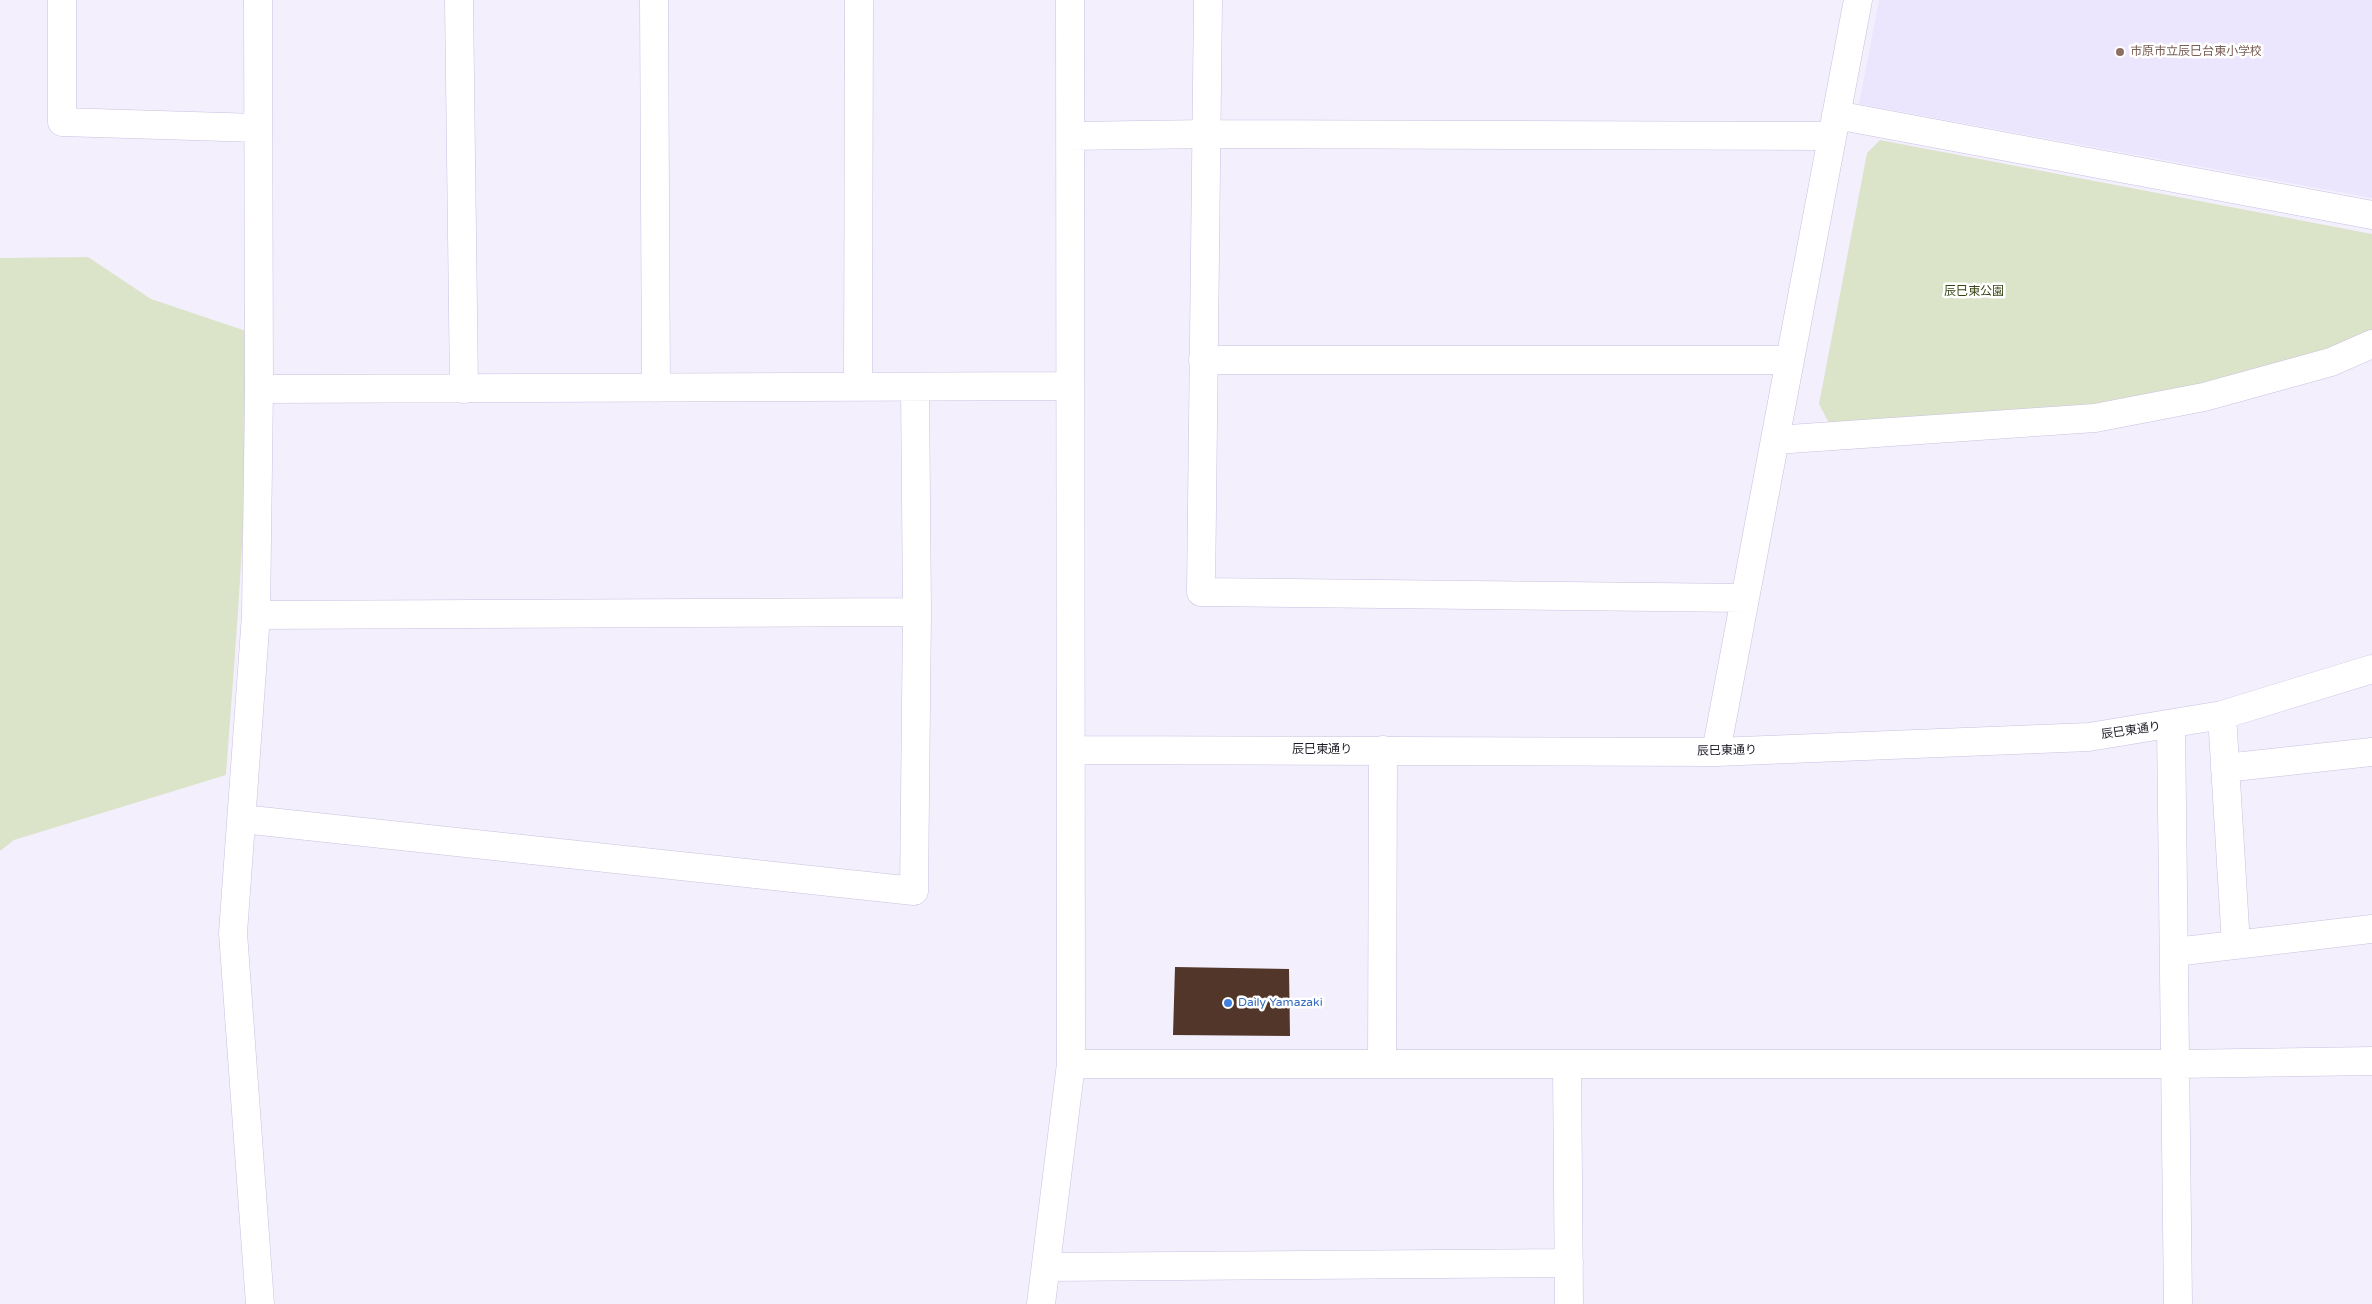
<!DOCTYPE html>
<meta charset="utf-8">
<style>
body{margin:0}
canvas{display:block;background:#f3effd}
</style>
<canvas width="2372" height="1304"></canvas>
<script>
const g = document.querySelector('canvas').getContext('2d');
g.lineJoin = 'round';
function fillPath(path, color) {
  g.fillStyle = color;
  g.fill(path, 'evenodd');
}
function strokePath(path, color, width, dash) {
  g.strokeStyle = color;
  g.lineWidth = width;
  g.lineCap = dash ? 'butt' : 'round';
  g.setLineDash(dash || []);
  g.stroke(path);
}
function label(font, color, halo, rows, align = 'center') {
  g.font = font + ' "Varela Round","Noto Sans JP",sans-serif';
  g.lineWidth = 5;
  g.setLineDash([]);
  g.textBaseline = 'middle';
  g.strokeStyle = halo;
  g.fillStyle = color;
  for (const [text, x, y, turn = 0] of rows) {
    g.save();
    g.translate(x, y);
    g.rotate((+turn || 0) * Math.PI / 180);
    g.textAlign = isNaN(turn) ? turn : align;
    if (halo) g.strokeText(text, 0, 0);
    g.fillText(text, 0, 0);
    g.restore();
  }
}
const built = new Path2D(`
 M1879,0h493v198l-513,-94z`);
const green = new Path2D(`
 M1880,140l492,94v107l-235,64 -307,20 -11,-21 48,-251z
 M88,257l63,42 95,32c4,148 -9,297 -20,444l-212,65 -14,11v-593z`);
const building = new Path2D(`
 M1175,967l114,2 1,67 -117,-1z`);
const minor = new Path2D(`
 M62,0v122l196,6
 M258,0l1,389 -3,226 -23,318 27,371
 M459,0l5,389
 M654,0l2,388
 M1208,0l-7,592 544,6
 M1836,115l536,100
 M1070,136l137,-2 625,2
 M1203,360h587
 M858,387l1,-387
 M259,389l811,-3
 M1775,440l320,-22 109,-21 127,-35 41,-18
 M256,615l661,-3
 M2222,715l14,230
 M2171,725l7,579
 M1072,750l644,2 373,-15 133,-22 150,-46
 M1716,752l142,-752
 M2225,768l147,-16
 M242,819l672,72 3,-279 -2,-225
 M2175,952l197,-23
 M1071,1064h1106l195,-3
 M1382,1064l1,-314
 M1567,1064l2,240
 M1047,1267l522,-4
 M1041,1304l30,-240 -1,-1064`);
const markers = [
 [2120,52,5,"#8d6e63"],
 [1228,1003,5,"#3f7fe0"]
];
const educationNames = [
 ["市原市立辰巳台東小学校",2130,52]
];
const parkNames = [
 ["辰巳東公園",1974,292]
];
const streetNames = [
 ["辰巳東通り",2131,731,-8],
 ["辰巳東通り",1322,750],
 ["辰巳東通り",1727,751,-1]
];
const shopNames = [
 ["Daily Yamazaki",1238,1003]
];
fillPath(built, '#ebe5fd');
fillPath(green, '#dbe4c9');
fillPath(building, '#513629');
strokePath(minor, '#c9c1e1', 29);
strokePath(minor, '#fff', 28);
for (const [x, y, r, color] of markers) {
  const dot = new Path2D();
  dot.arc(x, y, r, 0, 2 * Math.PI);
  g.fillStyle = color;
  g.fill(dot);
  strokePath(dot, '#fff', 2);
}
label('12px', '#785e54', '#fff', educationNames, 'left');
label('12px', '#384513', '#fff', parkNames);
label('12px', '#1d1a25', '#fff', streetNames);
label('12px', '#366cbe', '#fff', shopNames, 'left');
</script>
